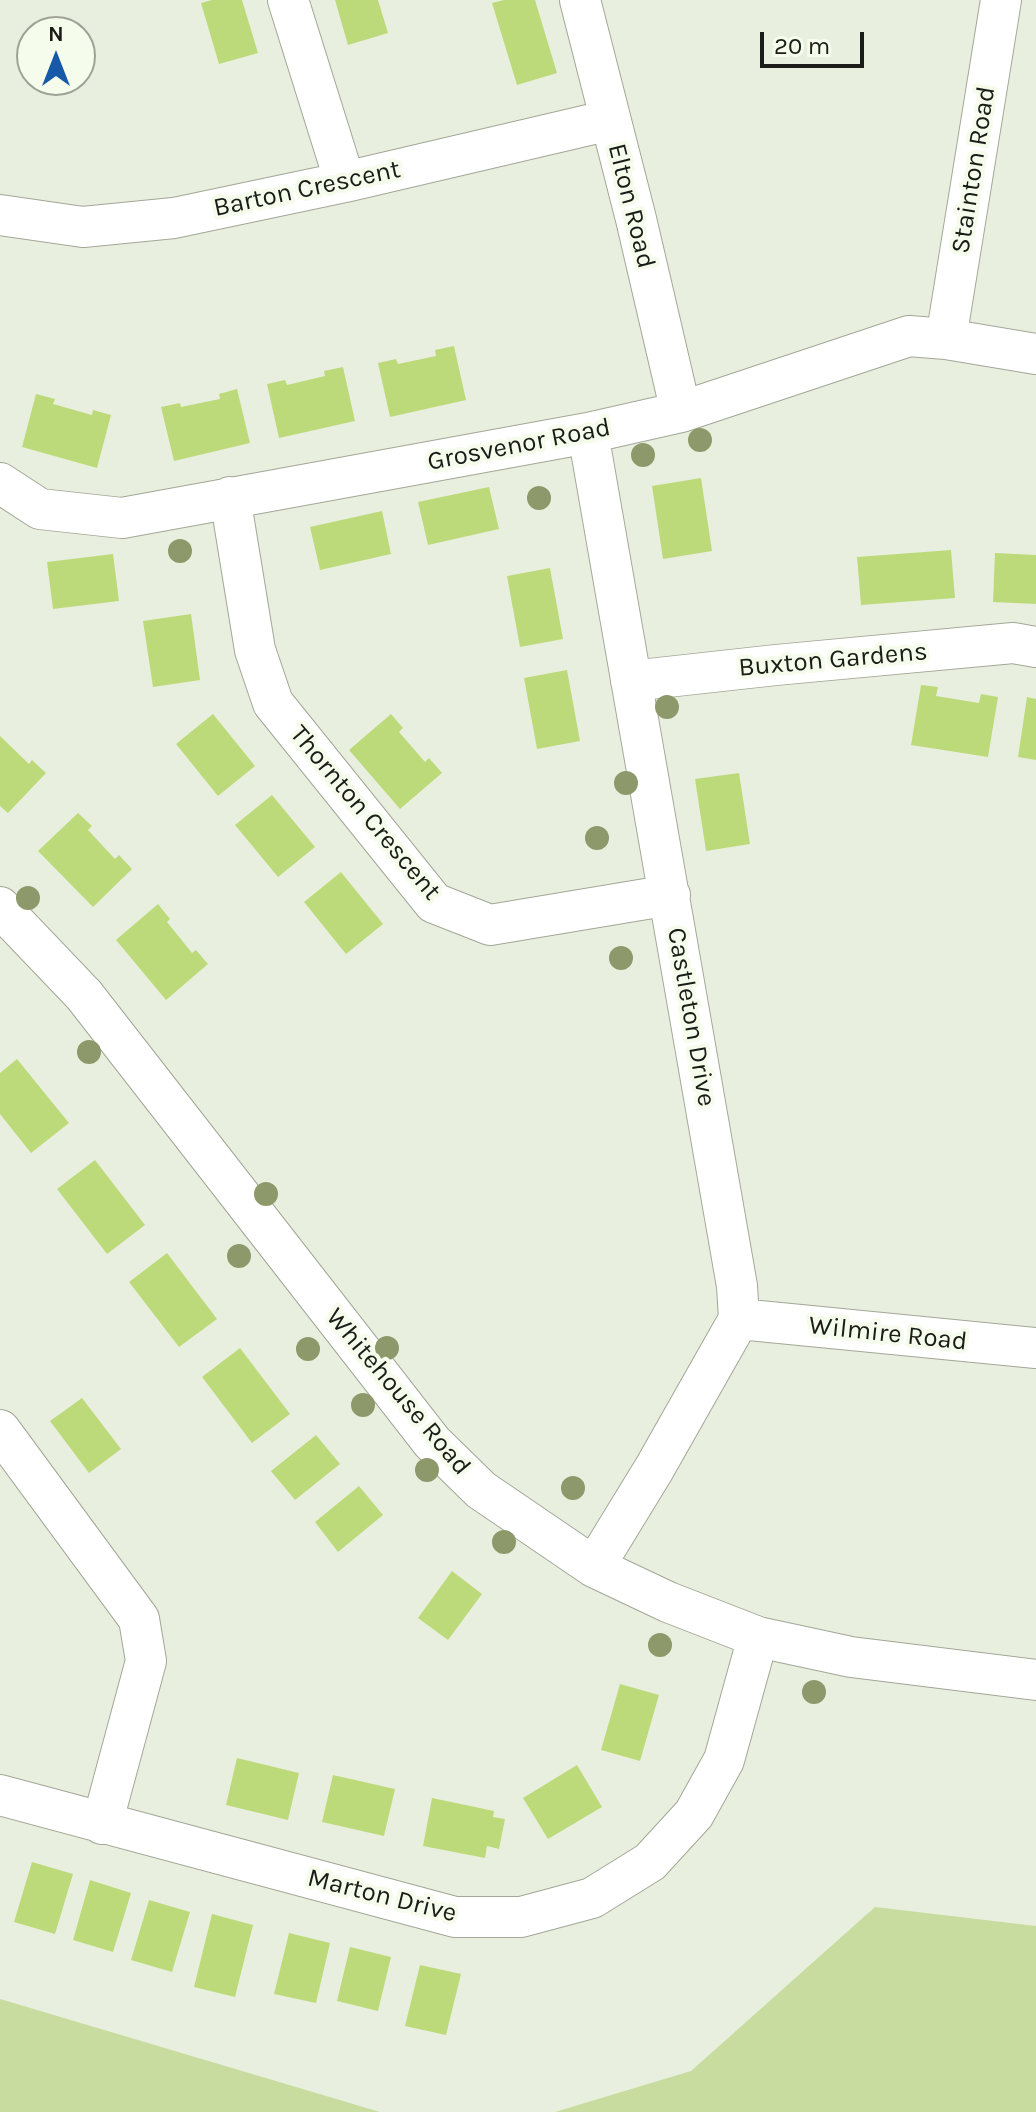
<!DOCTYPE html>
<style>
body{margin:0}
#map{position:relative;width:1036px;height:2112px;overflow:hidden;background:#e9efde;font-family:Karla,sans-serif}
canvas{display:block}
.north{position:absolute;left:16px;top:16px;width:80px;height:80px;box-sizing:border-box;background:#f6fceb;border:2px solid #9ea296;border-radius:50%;rotate:0deg;font-size:22px;font-weight:700;line-height:32px;text-align:center;color:#1a1c17}
.north::after{content:'';display:block;margin:auto;width:28px;height:36px;background:#1758a8;clip-path:polygon(50% 0,100% 100%,50% 72%,0 100%)}
.scale{position:absolute;left:760px;top:32px;width:104px;height:36px;box-sizing:border-box;border:4px solid #1a1c17;border-top:0;padding-left:10px;font-size:24px;line-height:28px;white-space:nowrap;color:#1a1c17;-webkit-text-stroke:6px #f6fceb;paint-order:stroke}
</style>
<div id="map">
<canvas width="1036" height="2112"></canvas>
<div class="north">N</div>
<div class="scale">20 m</div>
</div>
<script>
const g = document.querySelector('canvas').getContext('2d');
g.lineJoin = 'round';
function fillPath(path, color) {
  g.fillStyle = color;
  g.fill(path, 'evenodd');
}
function strokePath(path, color, width, dash) {
  g.strokeStyle = color;
  g.lineWidth = width;
  g.lineCap = dash ? 'butt' : 'round';
  g.setLineDash(dash || []);
  g.stroke(path);
}
function label(font, color, halo, rows, align = 'center') {
  g.font = font + ' Karla,sans-serif';
  g.lineWidth = 8;
  g.setLineDash([]);
  g.textBaseline = 'middle';
  g.strokeStyle = halo;
  g.fillStyle = color;
  for (const [text, x, y, turn = 0] of rows) {
    g.save();
    g.translate(x, y);
    g.rotate((+turn || 0) * Math.PI / 180);
    g.textAlign = isNaN(turn) ? turn : align;
    if (halo) g.strokeText(text, 0, 0);
    g.fillText(text, 0, 0);
    g.restore();
  }
}
const green = new Path2D(`
 M875,1907l161,19v186h-481l136,-41z
 M0,1999l380,113h-380z`);
const building = new Path2D(`
 M212,0h30l16,53 -39,11 -18,-61z
 M335,0h43l10,33 -40,12z
 M504,0h31l22,73 -40,12 -25,-82z
 M454,346l12,54 -76,17 -12,-54 18,-4 2,5 38,-8 -1,-6z
 M343,367l12,54 -76,17 -12,-54 18,-4 2,5 38,-9 -1,-5z
 M237,389l13,54 -76,18 -13,-54 19,-4 1,4 39,-8 -1,-5z
 M36,394l19,5 -2,5 39,11 1,-5 18,5 -14,53 -75,-21z
 M701,478l11,73 -49,8 -11,-73z
 M489,487l10,42 -71,16 -10,-43z
 M382,511l9,43 -71,16 -10,-43z
 M951,550l4,48 -94,7 -4,-48z
 M995,553l41,2v49l-43,-2z
 M113,554l6,47 -66,8 -6,-47z
 M550,568l13,71 -43,8 -13,-71z
 M191,614l9,66 -47,7 -10,-66z
 M567,670l13,71 -43,8 -13,-71z
 M921,685l17,2 -2,9 43,7 2,-9 17,3 -10,60 -77,-12z
 M1027,697l9,2v61l-18,-3z
 M213,714l42,52 -37,30 -42,-52z
 M391,714l12,14 -4,4 26,30 4,-4 13,15 -42,36 -51,-59z
 M0,736l29,28 3,-4 14,13 -38,40 -8,-7z
 M739,773l11,71 -44,7 -11,-72z
 M272,795l43,52 -37,30 -43,-52z
 M78,813l14,13 -4,4 27,29 4,-4 13,14 -39,38 -55,-56z
 M341,872l42,52 -37,30 -42,-52z
 M158,904l12,15 -3,3 13,16 12,15 4,-3 12,14 -42,36 -50,-60z
 M17,1059l52,64 -38,30 -31,-39v-41z
 M95,1160l50,65 -38,29 -50,-65z
 M167,1253l50,66 -38,28 -50,-65z
 M240,1348l50,66 -38,29 -50,-66z
 M82,1398l39,51 -32,24 -39,-52z
 M316,1435l24,29 -45,36 -24,-29z
 M359,1486l24,29 -45,37 -23,-30z
 M452,1571l30,23 -34,46 -30,-22z
 M620,1684l39,11 -19,66 -39,-11z
 M237,1758l62,15 -11,47 -62,-15z
 M577,1765l25,42 -54,32 -25,-41z
 M333,1775l62,14 -11,47 -62,-14z
 M432,1798l62,13 -1,6 12,2 -6,30 -12,-3 -2,12 -62,-12z
 M32,1862l41,12 -18,60 -41,-12z
 M90,1880l41,13 -18,59 -40,-12z
 M149,1900l41,12 -18,60 -41,-12z
 M212,1914l41,11 -18,72 -41,-10z
 M289,1933l41,10 -14,60 -42,-9z
 M350,1947l41,10 -13,54 -41,-10z
 M420,1965l41,9 -15,61 -41,-9z`);
const minor = new Path2D(`
 M288,0l57,182
 M580,0l56,219 45,193
 M0,215l83,12 91,-9 171,-36 265,-62
 M946,339l55,-339
 M588,433l149,853 2,33 -85,150 -60,98
 M0,483l40,26 82,9 466,-85 93,-21 228,-76 37,3 90,15
 M230,497l25,153 18,53 161,200 56,22 180,-30
 M631,681l145,-16 237,-22 23,4
 M0,907l84,88 348,447 49,48 113,77 74,35 90,35 93,20 185,23
 M739,1319l297,29
 M0,1430l139,189 7,42 -44,163
 M0,1795l455,122h66l71,-19 58,-36 44,-48 30,-54 34,-123`);
const trees = [
 [700,440],
 [643,455],
 [539,498],
 [180,551],
 [667,707],
 [626,783],
 [597,838],
 [28,898],
 [621,958],
 [89,1052],
 [266,1194],
 [239,1256],
 [387,1348],
 [308,1349],
 [363,1405],
 [427,1470],
 [573,1488],
 [504,1542],
 [660,1645],
 [814,1692]
];
const streetNames = [
 ["Stainton Road",974,170,-81],
 ["Barton Crescent",307,189,-12],
 ["Elton Road",631,206,76],
 ["Grosvenor Road",519,445,-11],
 ["Buxton Gardens",833,660,-5],
 ["Thornton Crescent",365,813,50],
 ["Castleton Drive",691,1017,80],
 ["Wilmire Road",888,1334,6],
 ["Whitehouse Road",398,1392,50],
 ["Marton Drive",382,1896,14]
];
fillPath(green, '#c7dc9e');
fillPath(building, '#bdda7b');
strokePath(minor, '#a2a797', 42);
strokePath(minor, '#fff', 40);
g.fillStyle = '#8d996b';
for (const [x, y] of trees) {
  g.beginPath();
  g.arc(x, y, 12, 0, 2 * Math.PI);
  g.fill();
}
label('26px', '#1a1c17', '#f6fceb', streetNames);
</script>
